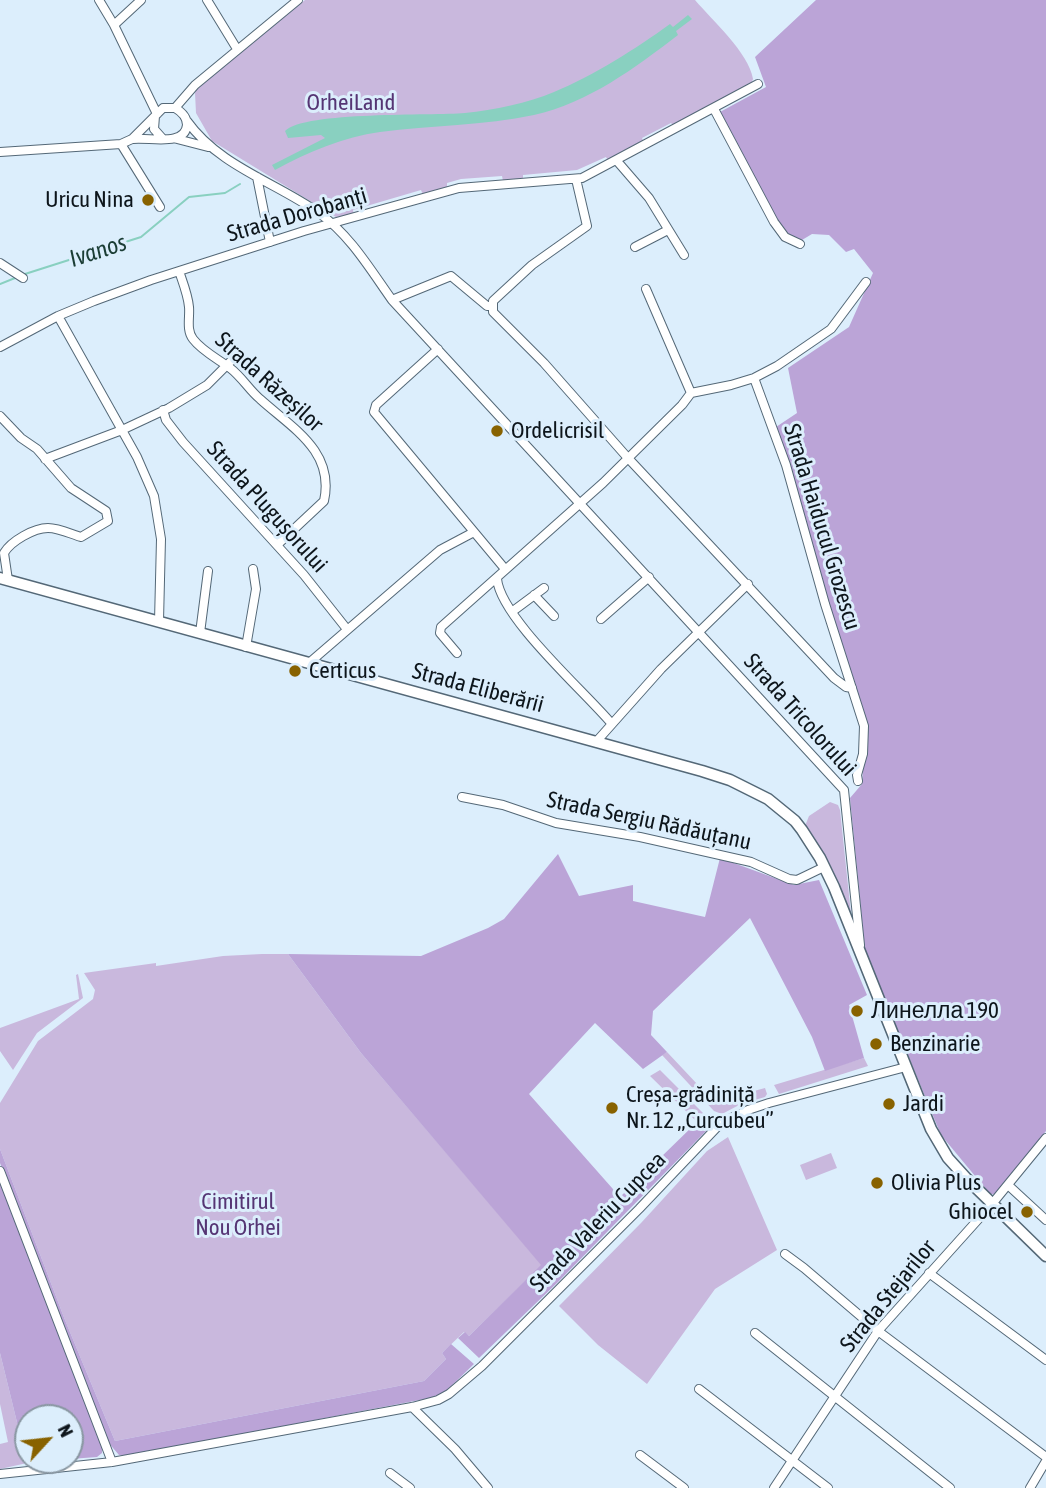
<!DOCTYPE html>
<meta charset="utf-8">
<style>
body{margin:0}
#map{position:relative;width:1046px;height:1488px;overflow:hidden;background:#dceefc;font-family:"Asap Condensed",sans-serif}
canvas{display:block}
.north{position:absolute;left:14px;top:1404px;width:70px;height:70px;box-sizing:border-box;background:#dceefc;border:2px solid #8997a2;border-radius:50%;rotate:63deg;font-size:19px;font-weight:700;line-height:28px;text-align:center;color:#0d151b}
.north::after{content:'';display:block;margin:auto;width:24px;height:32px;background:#886200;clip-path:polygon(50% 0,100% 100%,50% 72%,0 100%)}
</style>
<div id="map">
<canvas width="1046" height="1488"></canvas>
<div class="north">N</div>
</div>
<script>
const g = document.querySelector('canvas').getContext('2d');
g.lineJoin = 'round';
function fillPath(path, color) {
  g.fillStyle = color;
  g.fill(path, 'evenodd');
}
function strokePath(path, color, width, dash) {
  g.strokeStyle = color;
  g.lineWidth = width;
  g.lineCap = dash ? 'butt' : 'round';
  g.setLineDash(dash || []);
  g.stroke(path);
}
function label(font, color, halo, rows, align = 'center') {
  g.font = font + ' "Asap Condensed",sans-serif';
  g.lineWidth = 6;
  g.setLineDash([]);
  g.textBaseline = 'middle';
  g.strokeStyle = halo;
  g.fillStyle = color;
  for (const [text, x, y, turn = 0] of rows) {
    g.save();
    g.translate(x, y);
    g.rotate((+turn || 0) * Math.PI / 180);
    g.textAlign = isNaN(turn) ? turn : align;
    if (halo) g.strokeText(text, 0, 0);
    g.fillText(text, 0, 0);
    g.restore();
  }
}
const green = new Path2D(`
 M305,0h390c17,20 54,53 58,79l-2,6 -78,40 -2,-2 -29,15 2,5 -36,18 -2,-4 -29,13 -54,5v5l-20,1 -1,-5 -41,3 -14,4v4l-24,8 -2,-5 -68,20 1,5 -18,2 -124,-76 -16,-28 -1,-20 2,-5z
 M830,802l8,3 2,5 11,104 -46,-88 4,-10z
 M262,954h26l73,99 181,212 -73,71 -5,-4 -22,21 4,6 -22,22 -309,60 -50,-121 -65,-171v-46l38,-62 55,-42 2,-9 -11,-17 72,-10v3l67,-10z
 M78,974l5,24 -46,35 -24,37 -13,-19v-23l79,-29 -3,-24z
 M667,1052l47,50 51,-14 2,6 -2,3 -24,7 -19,10 -8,-3 -52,-56z
 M864,1058l4,8 -89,28 -5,-9z
 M660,1070l50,50 -1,8 -12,-6 -47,-46z
 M728,1137l49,113 -62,39 -68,95 -49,-39 -39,-39 82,-83 66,-72z
 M831,1153l6,15 -31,12 -6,-15z
 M0,1353l27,110 -27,6v-25l8,-2 -8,-38z`);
const forest = new Path2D(`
 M816,0h230v1131l-50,63h-6l-49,-59 -76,-184 -15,-153 12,-14 4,-58 -90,-299 21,-14 -9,-45 61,-41 24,-54 -19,-24 -8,3 -17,-17 -17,-1 -10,6 -10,-3 -7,-6 -13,-19 -52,-100 46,-25 -11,-30z
 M558,854l21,42 54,-11v16l72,16 15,-59 74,27 25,-5 48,115 -18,10 15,53 -39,13 -13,-34 -62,-119 -97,93 -2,24 16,17 -24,17 -48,-46 -66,71 91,103 77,-75 12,6 -151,154 -79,76 -21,-20 7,-6 4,4 72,-71 -180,-212 -73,-99 133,2 67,-28 16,-9z
 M0,1149l65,171 50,121 309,-60 22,-22 -4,-6 9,-9 23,20 -30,29 -14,5 -303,58 -8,-1 -12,-14 -107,-278z
 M0,1180l102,265v8l-5,4 -27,2v-41h-42v42h34l-35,3 -27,-110z`);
const water = new Path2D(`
 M688,15l4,4 -16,12 2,4c-43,33 -90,68 -144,80 -50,11 -103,10 -154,17 -36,5 -73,20 -105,38l-3,-5 53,-27 -4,-3 -33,3 -3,-7c20,-20 147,-15 180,-18 29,-3 63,-10 89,-21 39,-16 83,-44 116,-68l3,3z`);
const stream = new Path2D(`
 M25,274l116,-37 48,-40 36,-4 15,-9
 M0,284l15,-6`);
const street = new Path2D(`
 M99,0l15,25 43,89
 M207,0l30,49
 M114,25l27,-25
 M175,108l20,-23 103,-85
 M714,109l60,113 11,15 15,7
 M187,121c32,45 88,61 132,92 31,22 51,56 73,87l452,490 16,155
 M133,139c17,-2 52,8 54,-14 0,-8 -5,-13 -12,-17h-12l-8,8 -1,13 8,9
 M177,139l31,8
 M121,144l39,63
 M0,152l121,-8 11,-5 23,-23
 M617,161l32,37 35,57
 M257,177l13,65
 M576,179l11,47 -55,39 -39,36v11l51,51 83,94 207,221 12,9 6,1
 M635,247l33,-17
 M0,263l23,15
 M179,271c4,12 9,24 10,36 1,10 -3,23 4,32 9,12 25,20 37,29 12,9 19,22 30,31 32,29 75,52 64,102l-47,44
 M646,289l45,104
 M392,300l59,-24 36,30h5
 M58,316l79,141 17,39 7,43 -2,82
 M0,347l58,-31 36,-15 57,-21 153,-49 155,-43 123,-10 176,-94
 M438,349l-62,56 -2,7 131,157
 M754,378l32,87 39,139 39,122 -1,28 -6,21 1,6
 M163,410l3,10 17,22 121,133 42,53
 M0,416l21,22 16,11 34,39 35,23 2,10 -27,16c-10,-3 -22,-9 -33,-9 -14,0 -37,13 -44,25l4,27
 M45,459l77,-29 47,-22 38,-23 24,-24 7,-2
 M497,579c4,39 86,111 114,144
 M534,595l20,21
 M513,611l31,-23
 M601,619l48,-42
 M200,633l8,-62
 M246,647l10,-58 -3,-20
 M457,653l-17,-20 1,-6 162,-144 79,-78 9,-12 40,-8 23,-7 23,-12 54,-37 35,-47
 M309,663l131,-113 34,-18
 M596,742l65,-73 87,-85
 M462,797l41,8 53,18 84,14 111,25 38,17 8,1 27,-13
 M0,1171l112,291
 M1008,1185l38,35
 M785,1254l19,14 74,63 168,126
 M929,1273l117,87
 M755,1333l195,155
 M699,1389l129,99
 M412,1407l43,42 33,39
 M640,1455l44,33
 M390,1473l20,15
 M0,1474l112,-12 300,-55 26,-7 11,-6 33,-28 157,-157 82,-86 27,-13 21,-7 137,-36
 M774,1488l104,-157 114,-127 54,-66
 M1030,1488l16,-27`);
const secondary = new Path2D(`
 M0,578l702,193 28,9 38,19 27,22 7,9 18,28 14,29 97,242 17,29 19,21 79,77`);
const markers = [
 [148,200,7,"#886200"],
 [497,431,7,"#886200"],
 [295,671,7,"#886200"],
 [857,1011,7,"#886200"],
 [876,1044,7,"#886200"],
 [889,1104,7,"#886200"],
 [612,1108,7,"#886200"],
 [877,1183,7,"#886200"],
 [1027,1212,7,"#886200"]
];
const parkNames = [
 ["OrheiLand",351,103],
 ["Cimitirul",238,1202],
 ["Nou Orhei",238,1228]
];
const poiNames = [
 ["Uricu Nina",134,200,"right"],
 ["Ordelicrisil",511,431],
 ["Certicus",309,671],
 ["Линелла 190",871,1011],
 ["Benzinarie",890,1044],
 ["Creșa-grădiniță",626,1095],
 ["Nr. 12 „Curcubeu”",626,1121],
 ["Jardi",903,1104],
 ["Olivia Plus",891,1183],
 ["Ghiocel",1013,1212,"right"]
];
const streetNames = [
 ["Strada Dorobanți",297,215,-16],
 ["Strada Răzeșilor",269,382,42],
 ["Strada Plugușorului",267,507,48],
 ["Strada Haiducul Grozescu",822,527,73],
 ["Strada Eliberării",478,688,15],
 ["Strada Tricolorului",800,715,48],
 ["Strada Sergiu Rădăuțanu",649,821,12],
 ["Strada Valeriu Cupcea",598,1222,-46],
 ["Strada Stejarilor",888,1296,-51]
];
const waterNames = [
 ["Ivanos",98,251,-18]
];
fillPath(green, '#c9b8dd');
fillPath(forest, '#bba4d7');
fillPath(water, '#89d0c0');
strokePath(stream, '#89d0c0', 2);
strokePath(street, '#546877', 10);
strokePath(secondary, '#546877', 13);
strokePath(street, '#fff', 8);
strokePath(secondary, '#fff', 10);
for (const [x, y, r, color] of markers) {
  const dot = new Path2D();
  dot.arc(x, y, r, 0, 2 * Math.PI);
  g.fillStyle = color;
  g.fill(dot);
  strokePath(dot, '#dceefc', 2.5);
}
label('23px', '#553574', '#dceefc', parkNames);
label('23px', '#0d151b', '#dceefc', poiNames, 'left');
label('23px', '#0d151b', '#dceefc', streetNames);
label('italic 24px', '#1b3d35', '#dceefc', waterNames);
</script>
